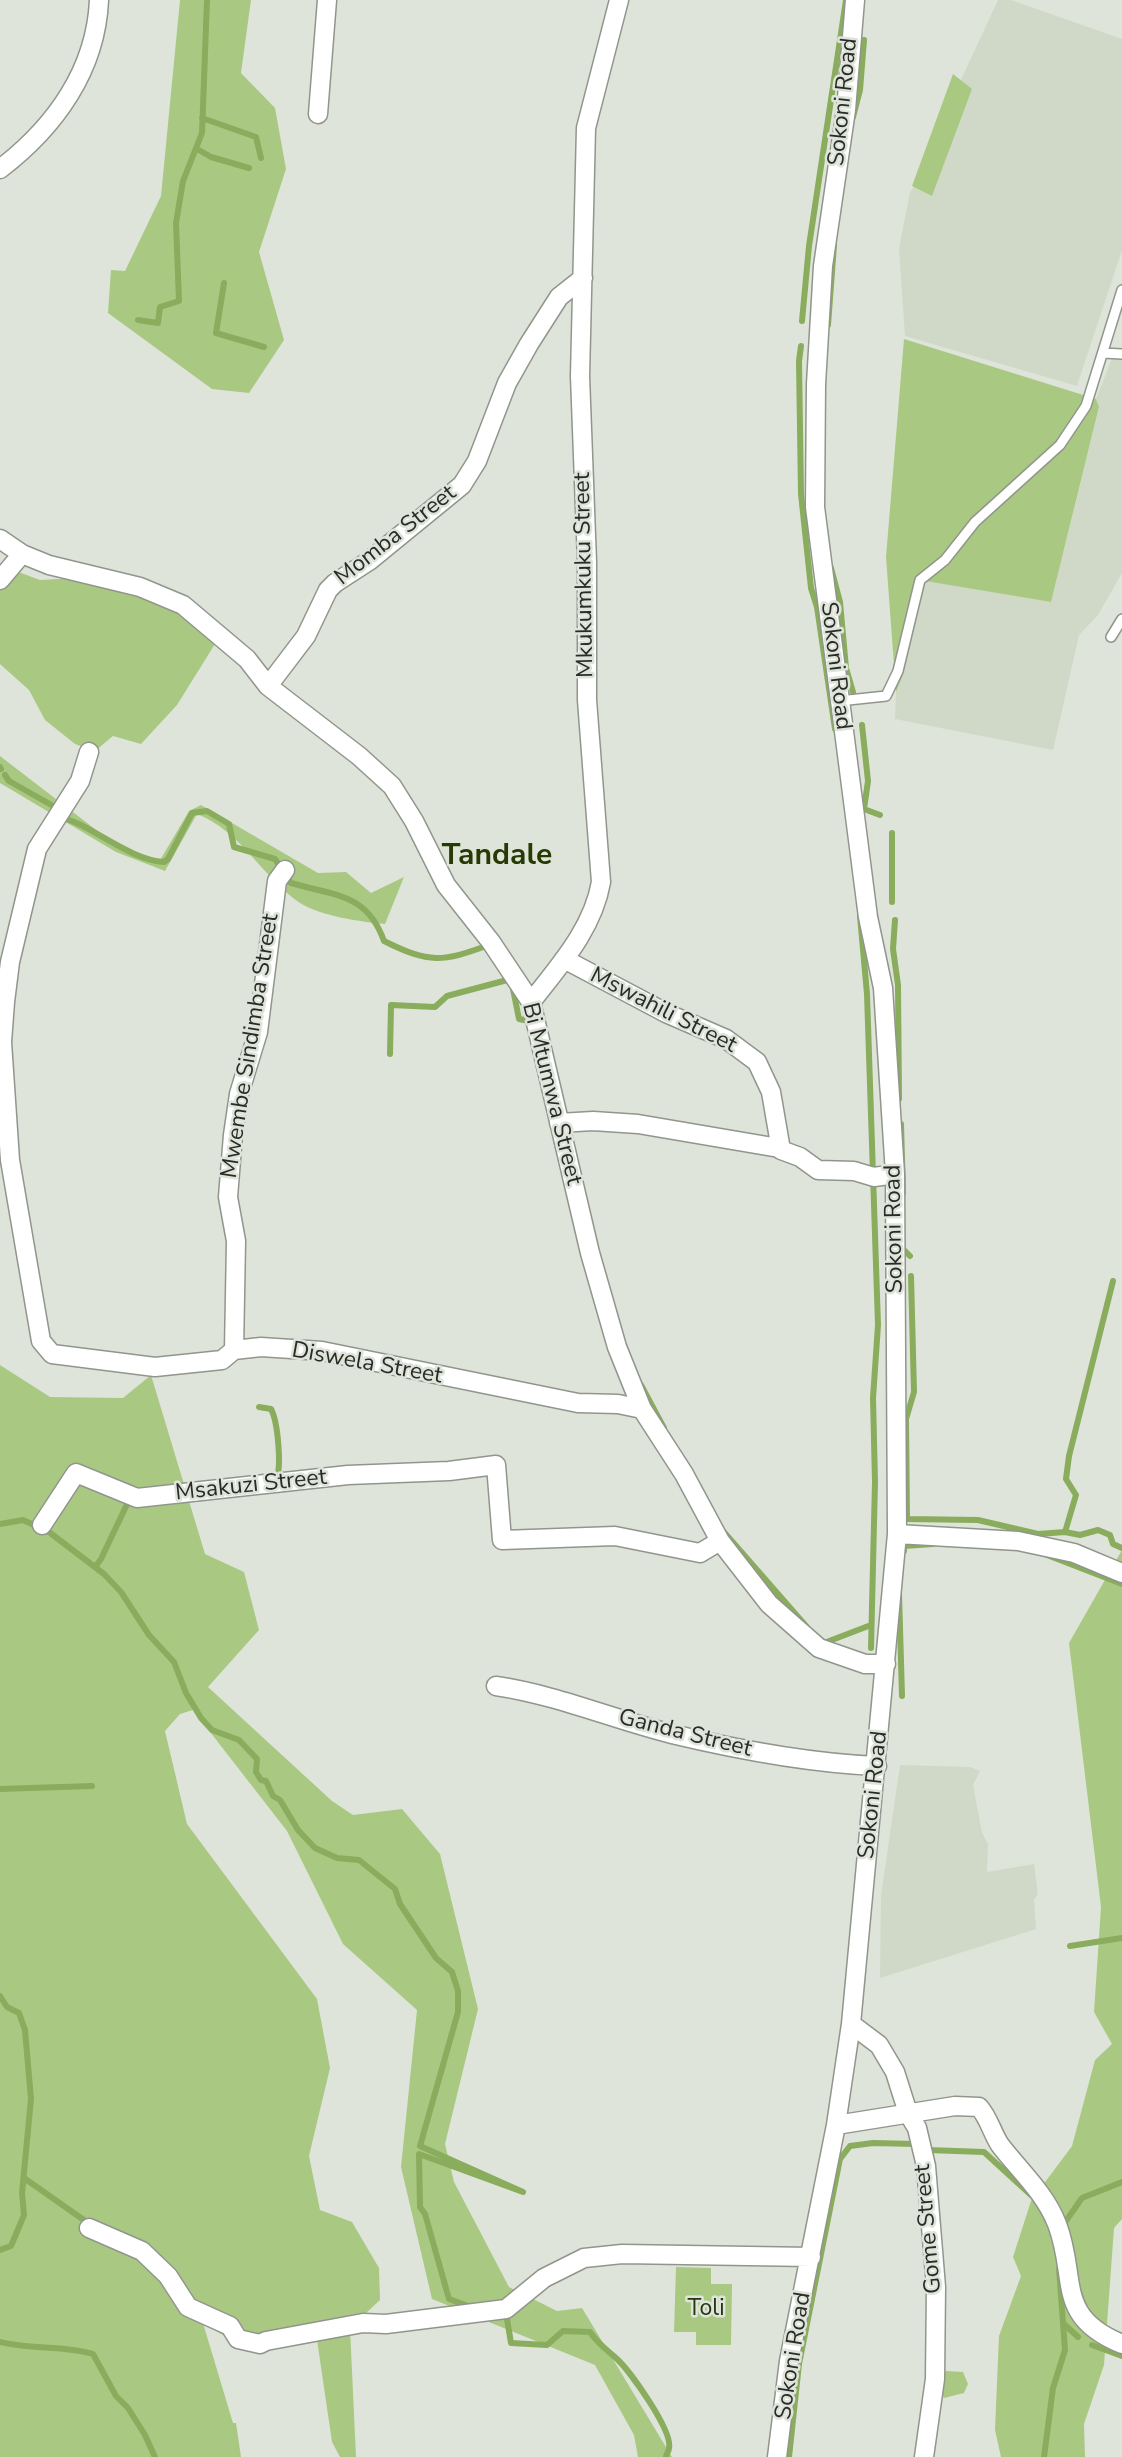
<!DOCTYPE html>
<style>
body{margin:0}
canvas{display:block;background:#dee4d9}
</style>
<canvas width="1122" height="2457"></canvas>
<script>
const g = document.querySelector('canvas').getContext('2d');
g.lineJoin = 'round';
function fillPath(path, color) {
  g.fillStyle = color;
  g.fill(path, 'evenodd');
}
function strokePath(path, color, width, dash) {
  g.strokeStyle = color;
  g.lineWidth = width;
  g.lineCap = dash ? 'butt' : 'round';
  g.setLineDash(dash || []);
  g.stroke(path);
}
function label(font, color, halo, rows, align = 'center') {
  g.font = font + ' "Nunito Sans",sans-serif';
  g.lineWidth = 5;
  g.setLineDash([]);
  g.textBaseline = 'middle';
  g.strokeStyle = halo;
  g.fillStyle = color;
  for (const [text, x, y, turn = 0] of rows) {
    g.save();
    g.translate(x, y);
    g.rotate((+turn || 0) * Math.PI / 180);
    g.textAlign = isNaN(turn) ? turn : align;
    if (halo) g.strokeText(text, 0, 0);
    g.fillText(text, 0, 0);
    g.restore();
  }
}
const built = new Path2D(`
 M998,0h13l111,39v211l-45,136 -172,-50 -6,-87 11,-57 9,-12 21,-55z
 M1113,356l9,1v216l-24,42 -19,20 -26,115 -158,-31 1,-27 7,-17 22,-94 126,21 48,-194 -3,-9z
 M900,1765l70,2 10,4 -7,14 9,48 6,11 -1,28 47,-8 4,31 -4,4 2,30 -156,49 1,-82z`);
const green = new Path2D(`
 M180,0h71l-10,73 34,35 11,61 -27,83 25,88 -35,53 -37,-4 -104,-76 3,-43 14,1 36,-75z
 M953,74l19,15 -40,107 -20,-10z
 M904,339l192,60 3,8 -48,195 -126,-21 -22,94 -7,17 -10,-135z
 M16,571l24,9 38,-2 94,30 43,36 -38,61 -36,39 -28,-8 -18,15 -20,-7 -30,-24 -16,-30 -29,-26v-80z
 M0,756l117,90 42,16 30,-51 12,-6 117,68 28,-1 25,21 33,-16 -19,47c-23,-2 -65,-8 -85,-21 -38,-26 -59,-72 -103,-89l-32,57 -49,-19 -116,-69z
 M0,1365l50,32 73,1 28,-23 54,179 39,18 15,58 -51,57 124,114 21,14 49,-6 38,45 38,155 -33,135 9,38 55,105 48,24 25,-3 90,149h-34l-4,-22 -39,-70 -163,-66 -31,-132 16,-157 -74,-66 -56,-113 -94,-121 -13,4 -15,17 22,93 130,175 13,69 -21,88 11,54 32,12 27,46 1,32 -30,28 6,129h-16l-8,-15 -16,-109 -85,7 -28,-17 30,100h3l5,34h-241z
 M1122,1550v669l-8,9 -10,137 -20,59 1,33h-84l-6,-27 4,-94 22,-60 -8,-19 18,-56 41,-55 23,-86 17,-16 -18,-32 7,-105 -32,-264z
 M676,2267l35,1v16h21l-1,61h-35v-13h-22z
 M946,2371l17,1 5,12 -4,9 -20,5 -7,-12 1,-11z`);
const stream = new Path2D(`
 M853,117l7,-27 4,-50
 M202,118l54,19 5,21
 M197,149l14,8 38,11
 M224,283l-8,50 48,14
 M138,320l20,3 2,-16 19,-6 -3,-78 7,-42 19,-48 5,-133
 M802,321l7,-75 37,-246
 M828,325l6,-80
 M801,346l-2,15 2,133 10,94 6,19 18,122
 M831,568l9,34 6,66 7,24
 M862,725l6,56 -4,28 16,6
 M0,767l1,2
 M5,775l4,6 46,26 3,11c23,-1 69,42 106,44l4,-3 24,-46 15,-2 22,13 5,23 41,12 16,24c44,13 76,10 93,58 46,23 58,21 105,4
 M892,833v69
 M860,916l7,78 11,331 -5,73 2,84 -4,166
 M895,920l-2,29 5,36 1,114
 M512,984l7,35 15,3
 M390,1054l1,-49 44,2 12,-11 64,-17
 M901,1124l2,69
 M899,1245l11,11
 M911,1276l3,116 -8,27 1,100 71,1 60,14 27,-2 15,3 18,-5 12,5 3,9 9,4
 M641,1385l23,43
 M259,1407l12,2c7,13 11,59 5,71
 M0,1524l23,-4 26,12 55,42 17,18 28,43 25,27 12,31 15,25 11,12 27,10 18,19 -1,13 5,8 5,1 7,15 7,4 18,30 17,18 22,10 22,2 36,29 5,15 36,54 16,14 6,19v21l-38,134 103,46 -104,-38 1,53 5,7 24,85 22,8
 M723,1531l83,95
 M1065,1532l11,-37 -10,-16 3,-23 44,-175
 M904,1551v-5l29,-2
 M1047,1555l75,29
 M95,1567l6,-8 29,-61
 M899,1593l3,103
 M824,1643l47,-18
 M0,1789l92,-3
 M1070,1946l52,-8
 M0,1996l7,11 12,6 6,17 6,69 -9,94 2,22 -13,31 -11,4
 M24,2178l67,47
 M1061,2228l21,-30 40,-16
 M506,2313l5,30 36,2 16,-14 27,1c9,13 16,17 27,27 13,12 56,72 52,89 0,4 -3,6 -3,9
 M1064,2324l14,13
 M0,2342c31,8 63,3 93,12l23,42 12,12 17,27 10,22
 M1092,2345l30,11
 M789,2457l10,-93 41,-205 10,-13 23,-3 43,1 12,6 56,2 47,43
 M1044,2457l9,-69 12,-38 -6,-81`);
const service = new Path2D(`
 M1103,353l19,1
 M1111,637l11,-18
 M839,701l47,-5 12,-25 22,-91 25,-20 30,-38 85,-77 26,-39 36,-116`);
const minor = new Path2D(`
 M318,114l9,-114
 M0,169c55,-42 96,-99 99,-169
 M0,539l22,15 27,11 91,22 43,18 64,54 21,27 91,70 33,30 22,35 32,64 45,57 40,60 59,251 27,94 25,62 42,65 36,67 49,63 50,44 46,16h21
 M0,580l22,-26
 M268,686l38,-50 22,-46 7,-7 34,-22 93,-76 15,-24 30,-78 22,-39 30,-47 24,-19
 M89,752l-9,29 -43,68 -27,113 -5,40 -3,40 8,118 31,181 11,13 103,13 67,-7 12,-10 27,-3 61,4 256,52 40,1 24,5
 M564,959l102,54 60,26 31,23 14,30 10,58 19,7 18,13 36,1 20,6 21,-3
 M531,1002c28,-36 62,-73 70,-120l-14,-182v-138l-7,-186 6,-248 33,-128
 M559,1123l34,-2 45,3 141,24
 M234,1350l2,-109 -8,-44 5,-62 6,-41 19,-62 19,-151 8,-11
 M42,1525l34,-52 61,25 211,-23 101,-4 47,-6 6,75 113,-4 85,17 20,-12
 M897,1534l121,7 56,12 48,20
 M496,1686c61,9 116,33 176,48 67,16 136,29 205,32
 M851,2024l28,21 16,27 13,41 9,15 9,38 10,121 -1,92 -11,78
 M836,2125l119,-19 24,1c10,11 13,26 21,38 20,26 45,48 57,79 21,55 -3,92 65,120
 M89,2228l53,23 26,25 20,31 42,19 8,13 22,5 6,-3 97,-18 23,1 120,-15 38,-31 40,-20 38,-4 189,3
 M777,2457l12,-96 47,-236 15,-101 46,-490 -2,-360 -12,-186 -15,-71 -53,-410 1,-123 7,-118 23,-156 9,-110`);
const streetNames = [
 ["Sokoni Road",844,102,-84],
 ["Momba Street",396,536,-38],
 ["Mkukumkuku Street",585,575,-91],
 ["Sokoni Road",835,666,83],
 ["Mswahili Street",663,1011,27],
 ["Mwembe Sindimba Street",251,1046,-81],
 ["Bi Mtumwa Street",551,1094,76],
 ["Sokoni Road",895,1229,-91],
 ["Diswela Street",367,1364,10],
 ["Msakuzi Street",251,1486,-6],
 ["Ganda Street",685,1734,14],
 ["Sokoni Road",874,1795,-84],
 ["Gome Street",929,2229,-95],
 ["Sokoni Road",794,2356,-81]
];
const parkNames = [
 ["Toli",706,2309]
];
const districtNames = [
 ["Tandale",497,857]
];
fillPath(built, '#d0d9c7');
fillPath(green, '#a9c983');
strokePath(stream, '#8aac5d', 6);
strokePath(service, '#91968c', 12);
strokePath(minor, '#91968c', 21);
strokePath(service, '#fff', 9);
strokePath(minor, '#fff', 18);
label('23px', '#292b27', '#dee4d9', streetNames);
label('23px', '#273513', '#dee4d9', parkNames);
label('bold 30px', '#263a04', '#dee4d9', districtNames);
</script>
